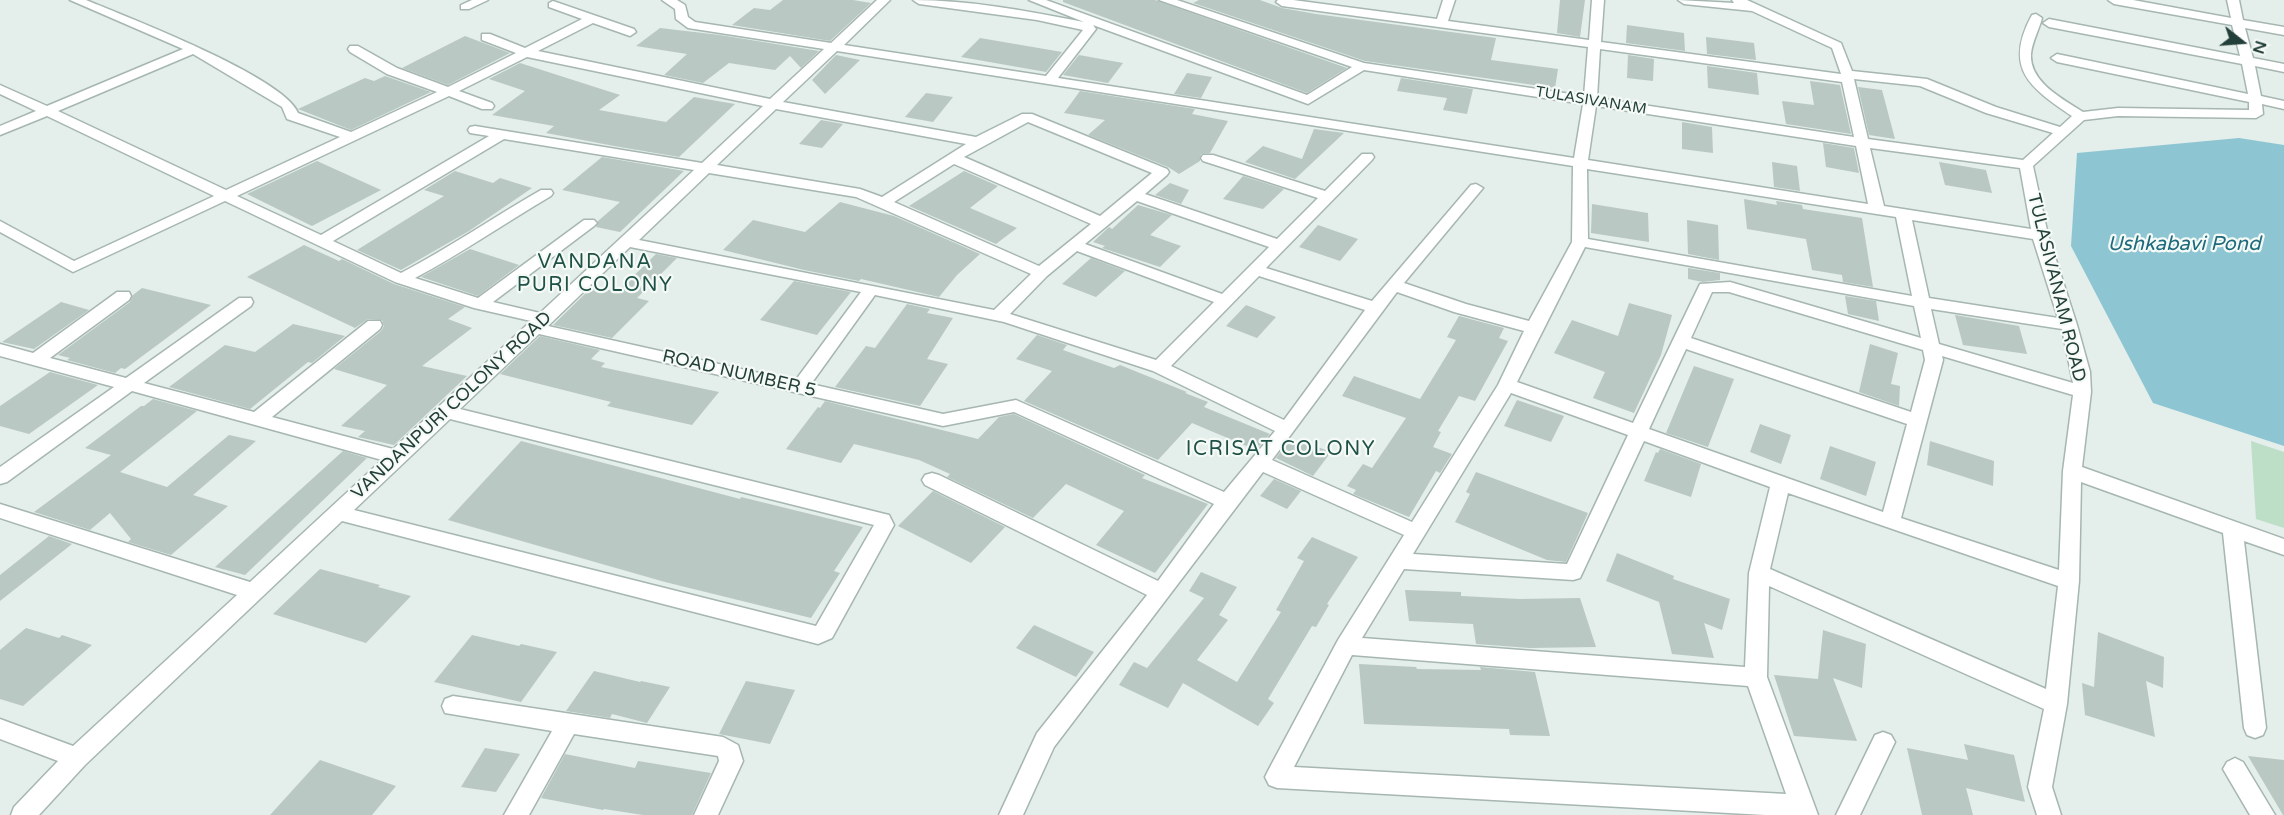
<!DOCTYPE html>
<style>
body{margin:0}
#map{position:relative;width:2284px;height:815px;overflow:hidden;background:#e4eeea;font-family:"Varela Round",sans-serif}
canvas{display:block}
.north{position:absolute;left:2212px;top:12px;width:60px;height:60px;-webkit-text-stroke:4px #f5faf7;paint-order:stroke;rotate:107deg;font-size:16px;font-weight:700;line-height:24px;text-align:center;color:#233f39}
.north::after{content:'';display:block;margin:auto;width:21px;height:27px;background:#233f39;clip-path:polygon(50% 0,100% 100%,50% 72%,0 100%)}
</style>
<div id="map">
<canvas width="2284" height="815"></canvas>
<div class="north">N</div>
</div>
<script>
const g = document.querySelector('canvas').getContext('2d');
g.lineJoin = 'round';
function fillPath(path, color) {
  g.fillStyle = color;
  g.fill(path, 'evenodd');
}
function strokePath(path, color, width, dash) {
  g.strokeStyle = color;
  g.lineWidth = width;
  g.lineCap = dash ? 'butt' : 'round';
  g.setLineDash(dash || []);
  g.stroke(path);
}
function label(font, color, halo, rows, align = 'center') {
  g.font = font + ' "Varela Round",sans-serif';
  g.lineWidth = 4.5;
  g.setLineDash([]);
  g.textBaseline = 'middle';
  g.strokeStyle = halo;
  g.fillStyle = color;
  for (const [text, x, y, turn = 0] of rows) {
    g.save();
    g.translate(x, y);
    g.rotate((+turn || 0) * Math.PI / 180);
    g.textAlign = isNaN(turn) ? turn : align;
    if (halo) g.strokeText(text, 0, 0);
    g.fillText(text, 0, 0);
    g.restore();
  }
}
const green = new Path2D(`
 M2251,441l33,11v76l-28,-9z`);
const water = new Path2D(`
 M2239,138l45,7v301l-131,-43 -82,-157 6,-93z`);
const building = new Path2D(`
 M783,0h70l18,3 -41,38 -98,-16 22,-17 16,2z
 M1063,0h92l192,68 -40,25 -244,-91z
 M1199,0h61l22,8 34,6 180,24 -5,22 67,9 -3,19 -190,-27 -172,-58z
 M1560,0h25l-5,37 -23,-4z
 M1627,25l57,8 1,18 -59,-8z
 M660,28l60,7 99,16 -18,17 -11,-12 -15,14 -46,-7 -26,20 -39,-8 23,-21 -51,-8z
 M465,36l45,17 -62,32 -46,-17z
 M1706,37l48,6 2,17 -49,-6z
 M980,38l82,14 -16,20 -85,-15z
 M836,55l24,5 -35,34 -13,-14z
 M1079,55l44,8 -15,20 -45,-8z
 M1628,55l26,4 -1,22 -26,-3z
 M520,63l100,32 -21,15 67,12 28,-25 41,7 -56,53 -65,-11 -68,-13 8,-7 -62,-11 33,-24 -36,-12z
 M1707,66l50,7 2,22 -51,-7z
 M1187,73l25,4 -11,21 -27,-4z
 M385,76l46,16 -80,38 -53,-21 67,-31 9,3z
 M1401,78l72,11 -6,25 -24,-4 4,-12 -50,-7z
 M1810,81l30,4 11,49 -65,-10 -4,-23 32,4z
 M1858,87l24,3 13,49 -26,-4z
 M1080,91l115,18 -3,5 36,7 -18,32 -9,1 -1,7 -21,13 -11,-7 -80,-32 17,-15 -41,-7z
 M926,93l27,4 -20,25 -28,-5z
 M821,120l22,4 -21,24 -23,-4z
 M1682,122l30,5 1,26 -31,-4z
 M1314,129l30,4 -49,46 -50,-17 18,-16 39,13z
 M1823,143l31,5 5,25 -33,-6z
 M602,157l65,11 17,3 -64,61 -24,-5 2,-6 22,-19 -58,-12z
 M317,161l64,29 -69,36 -65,-32z
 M1772,162l25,4 3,25 -26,-4z
 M1939,162l47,8 6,23 -47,-8z
 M455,171l38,12 7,-5 32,10 -63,43 -68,39 -44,-20 87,-54 -20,-6z
 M964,171l34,15 -28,22 47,20 -21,16 -87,-38z
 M1243,176l41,13 -21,20 -40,-10z
 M1170,183l19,7 -8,14 -26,-9z
 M1744,199l33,6 -1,-4 26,4 1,4 59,9 11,69 -30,-5 -1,-7 -30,-5 -6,-31 -59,-10z
 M840,202l54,14 86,38 -23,21 -18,22 -78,-18 -2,2 -55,-11 -81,-20 30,-30 52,12z
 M1592,204l56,9 1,29 -58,-9z
 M1138,205l34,10 -22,20 31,11 -21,21 -58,-19 3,-2 -12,-4 16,-15 3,2z
 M1687,220l31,5 1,35 -31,-6z
 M1318,225l40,14 -18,22 -41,-14z
 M304,245l35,16 3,-2 52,25 71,23 -17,12 24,9 -50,38 45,10 -73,69 -36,-8 7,-6 -24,-5 46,-41 -53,-16 47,-38 3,-5 -2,-6 -14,-1 -13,9 -108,-51z
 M470,249l49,16 -41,31 -57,-19z
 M656,254l21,4 -40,40 12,3 -37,37 -59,-13 40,-39 24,6z
 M1091,258l34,13 -29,26 -34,-13z
 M1688,268l32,5v7l-17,2 -15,-3z
 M794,281l57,11 -34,43 -57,-15z
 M142,288l69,17 -86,64 -4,-1 -6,5 -48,-13 3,-2 -12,-3 72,-53 3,-7z
 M1845,296l31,5 3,20 -31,-7z
 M61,302l28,8 -55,39 -32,-7z
 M1629,303l43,12 -11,40 -27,58 -41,-15 12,-26 -51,-19 18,-33 46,16z
 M907,304l23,5 -3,4 26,5 -26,41 21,5 -28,42 -85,-19 31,-41 9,2z
 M1246,305l30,12 -19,21 -31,-12z
 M1955,315l64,11 8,28 -64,-9z
 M1459,316l45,12 -5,10 9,3 -33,60 -16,-5 -21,35 3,1 -8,15 19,7 -12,19 -4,-2 -27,46 -56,-23 3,-4 -9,-4 16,-22 9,4 34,-50 -64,-22 12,-20 66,23 36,-59 -9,-3z
 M293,324l52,12 -33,27 -4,-1 -58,47 -81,-22 56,-42 30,7z
 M1037,335l30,10 -4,5 51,18 6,-3 67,27 -2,1 23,9 -4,5 66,27 -14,16 -64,-27 -34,37 -134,-59 28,-30 -36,-12z
 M540,336l60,14 -9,9 14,4 -4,4 118,25 -27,33 -85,-19 4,-4 -111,-28z
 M1870,344l28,9 -7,31 9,2 -1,20 -40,-14z
 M1694,366l40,13 -26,68 -42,-14z
 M50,372l48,13 -69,49 -29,-8v-20z
 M153,399l44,12 -77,61 47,15 62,-52 27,6 -63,54 35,11 -57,49 -43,-13 3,-3 -21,-26 -20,17 -56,-18 77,-57 -26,-7 56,-42h3z
 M1517,400l47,16 -13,26 -47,-16z
 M825,401l153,38 21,-22 15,-3 131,61 -3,3 66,26 -53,69 -59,-28 28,-34 -58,-27 -33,34 -86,-41 3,-3 -31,-14 -65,-16 -13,19 -55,-14 32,-42 2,1z
 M1760,424l31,11 -10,29 -31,-12z
 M1299,440l32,12 -18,24 -37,-18 12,-16 8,3z
 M521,441l219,58 1,-2 122,30 -29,44 6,2 -29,45 -146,-36 -217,-62z
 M1930,441l64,20 -1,25 -66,-21z
 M1830,446l46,16 -10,34 -46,-17z
 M1660,449l41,15 -10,33 -47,-16 12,-29 2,1z
 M343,451l24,7 -122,117 -30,-8z
 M1476,472l112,41 -22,49 -19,-2 -92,-38 15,-28 -4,-2z
 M1274,479l27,12 -14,18 -27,-13z
 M933,491l72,36 -34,36 -73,-37z
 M49,536l23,8 -72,57v-26z
 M1312,537l46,20 -31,47 2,1 -13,22 -4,-1 -44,73 6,4 -16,23 -75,-43 -15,25 -49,-23 15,-23 13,6 57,-70 -15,-7 12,-19 36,15 -18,28 9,5 -31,40 40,22 44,-70 -5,-2 28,-49 -7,-3z
 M1617,553l57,23 -1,3 57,20 -8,31 -18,-7 10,35 -42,-4 -13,-52 -53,-21z
 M320,569l60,16 -2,2 33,9 -45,47 -93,-29z
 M1405,590l56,2v4l59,3 60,-1 16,49 -66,1 -54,-4 -3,-20 -64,-3z
 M1034,625l60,27 -18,25 -60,-29z
 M26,628l33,10 3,-3 30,10 -69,61 -23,-7v-49z
 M1823,630l43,14 -4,44 -29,-10 24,63 -63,-5 -20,-61 44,4z
 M2098,632l66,25 -1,31 -17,-7 9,56 -70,-22 -3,-32 12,4z
 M472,635l47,11 2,-2 36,8 -36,50 -87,-20z
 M1359,664l57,3 1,2 64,1 -1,-3 55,5 15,64 -40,-1 -1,-6 -145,-5z
 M594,671l46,11 1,-1 29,6 -23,36 -35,-9 -2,4 -44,-7z
 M746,681l49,9 -25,54 -51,-10z
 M1964,744l50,11 11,47 -59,-14 7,27h-51l-15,-67 61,12z
 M485,748l35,6 -24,38 -35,-5z
 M565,754l70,14 3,-7 73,12 -19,42h-49l-39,-6 -1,1 -62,-12z
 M2248,756l36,4v55h-1z
 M320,760l76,26 -24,29h-102z`);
const minor = new Path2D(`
 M70,0h16c41,17 198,77 212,113l53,19 86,-40 -50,-18 -37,-22 -2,-3 2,-3h8l39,22 51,19 68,-34 -34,-13v-6h8l35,14 57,-29 -33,-12v-4l4,-2 81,28 2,3 -6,4 -37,-13 -55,28 232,48 54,-50 -136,-21 -12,-9 -1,-10 -13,-9h15l8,5 3,12 7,5 136,21 46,-43h13l-46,45 202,31 37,-46 -46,-10 -118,-16 -6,-4c57,0 115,11 171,22l-55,-22h17l261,95 45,-28 -193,-67h18l187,63 220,33 4,-49 -306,-41 -6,-4 2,-2h15l144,19 6,-19h12l-7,21 141,19 3,-40h12l-3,42 240,32 -9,-26 -80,-37 -68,-7 -6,-4 56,3 -2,-3h15l94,43 11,28 75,8 69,28 64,20 12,-11c-42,-28 -69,-48 -40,-101l4,-1 6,4c-3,12 -10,24 -11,36 -2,28 32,45 52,58l35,-4 131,2v-8l-192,-40 -6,-4 6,-4 191,40 -6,-30 -193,-37 -6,-4 6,-4 191,37 -8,-31 -118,-21 -6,-4h25l98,18 -4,-18h12l4,20 41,7v8l-39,-7 8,30 31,6v8l-29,-6 6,30 23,5v8l-22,-5 1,10 -7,4 -138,-2 -34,4 -51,46 15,69 29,90 13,47 1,20 -9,75 202,72v16l-40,-14 22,187 -3,7 -8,3 -8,-3 -3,-7 -21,-195 -142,-51 -2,99 -12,123 -15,83 9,28h-24l-9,-28 16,-78 -275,-123 -2,91 51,138h-53l-488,-27 -8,-3 -4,-8 4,-8 69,-129 66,-105 -141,-63 -209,275 -31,68h-24l38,-82 110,-138 -222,-110 -3,-5 3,-5 7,-2 7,2 219,106 56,-77 -200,-92 -71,14 -404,-92 -79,75 429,106 5,10 -62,113 -14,6 -476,-123 -257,244 -46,50h-28l3,-8 44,-46 -58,-22v-20l73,27 164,-151 -237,-77v-14l250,78 132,-122 -250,-69 -125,91 -7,2v-17l114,-80 -114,-31v-12l33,9 84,-61h12l2,4 -2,4 -79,58 76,20 113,-80h12l2,4 -2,4 -107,77 110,29 114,-91h12l2,4 -2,4 -108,88 121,32 138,-128 -57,-13 -79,-26 -170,-81 -152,71 -73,-40v-11l74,40 140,-65 -167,-80 -47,19v-9l36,-15 -36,-17v-9l47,21 136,-57zM1093,25l215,79 56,-34 219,34 -9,54 -516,-80 38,-49zM1600,49l242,33 12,55 -257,-39zM837,51l736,115 -1,76 -43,79 -63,-17 -62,-21 79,-95 -7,-4 -5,1 -99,116 -106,-33 106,-108 2,-3 -2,-3h-10l-37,37 -112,-36h-10l-2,3 2,3 115,37 -41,41 -132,-45 22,-19 2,-3 -2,-3 -135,-55h-10l-46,23 -193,-35zM193,54l89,53 5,12 53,18 -114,53 -168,-79zM527,57l236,49 -61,57 -227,-37 -5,1 -2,3 2,3 19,3 -168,99 -84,-39 212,-100 33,13h10l2,-3 -2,-3 -33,-12zM1854,79l66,7 66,27 67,20 -30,27 -155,-21zM1596,106l260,40 12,58 -280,-44zM776,109l190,35 -84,53 -22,-8 -143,-24zM1028,122l124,51 -52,43 -136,-59zM504,139l190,31 -154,143 -47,-11 101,-76 3,-3 -3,-3h-10l-106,78 -63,-20c47,-25 90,-55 136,-82l2,-3 -2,-3h-10c-47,27 -92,58 -140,83l-68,-32zM1870,148l150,20 11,61 -147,-23zM954,164l137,60 -52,42 -145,-64zM1587,169l309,48 16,79 -324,-57zM709,173l147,24 175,77 -37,36 -355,-70zM1137,201l132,46 -47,47 -137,-50zM1912,220l121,19 25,79 -129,-20zM630,247l231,45 -66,89 -247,-55zM1585,247l329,59 7,32 -191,-56 -30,2 -67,139 -116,-41zM1077,251l137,51 -58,58 -146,-46 37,-38zM1259,276l106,34 -81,110 -113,-54zM1397,292l57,20 70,19 -26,54 -86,137 -140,-62zM1712,292h17l194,58 2,10 -14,52 -220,-74zM875,295l129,27 149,49 122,60 -51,61 -208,-92 -73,14 -132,-30zM1931,309l131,20 11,54 -134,-39zM1686,349l221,75 -24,88 -234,-83zM1942,356l131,39 -10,76 -4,99 -158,-52 42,-158zM1511,393l117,42 -61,129 -154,-10zM450,419l424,106 -58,101 -462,-116zM1644,441l126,46 -21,86 -4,94 -383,-29 42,-69 169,11 7,-2zM1788,493l270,93 -12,103 -276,-120zM1352,655l396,31 38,108 -492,-27z
 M472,0h16l-19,9h-8v-4z
 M453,696l270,41 15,8 5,16 -25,54h-24l25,-54 -1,-5 -144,-22 -45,81h-25l48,-84 -107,-18 -3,-7 3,-7z
 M1883,732l8,3 4,7 -35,73h-24l39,-80z
 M2235,758l8,4 32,53h-25l-27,-46 4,-7z`);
const farStreetnames = [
 ["TULASIVANAM",1591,101,9]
];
const streetNames = [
 ["TULASIVANAM ROAD",2056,288,76],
 ["ROAD NUMBER 5",739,374,13],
 ["VANDANPURI COLONY ROAD",452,406,-43]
];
const waterNames = [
 ["Ushkabavi Pond",2184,245]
];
const neighbourhoodNames = [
 ["VANDANA",595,263],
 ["PURI COLONY",595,286],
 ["ICRISAT COLONY",1281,450]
];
fillPath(green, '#bddec7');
fillPath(water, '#8dc6d2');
fillPath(building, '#b9c8c3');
strokePath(minor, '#a6b6b1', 3);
fillPath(minor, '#fff');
label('15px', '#233f39', '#f5faf7', farStreetnames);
label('18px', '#233f39', '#f5faf7', streetNames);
label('italic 20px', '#1d6a7c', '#f5faf7', waterNames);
g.letterSpacing = '1.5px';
label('20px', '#1f5247', '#f5faf7', neighbourhoodNames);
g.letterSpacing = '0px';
</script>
